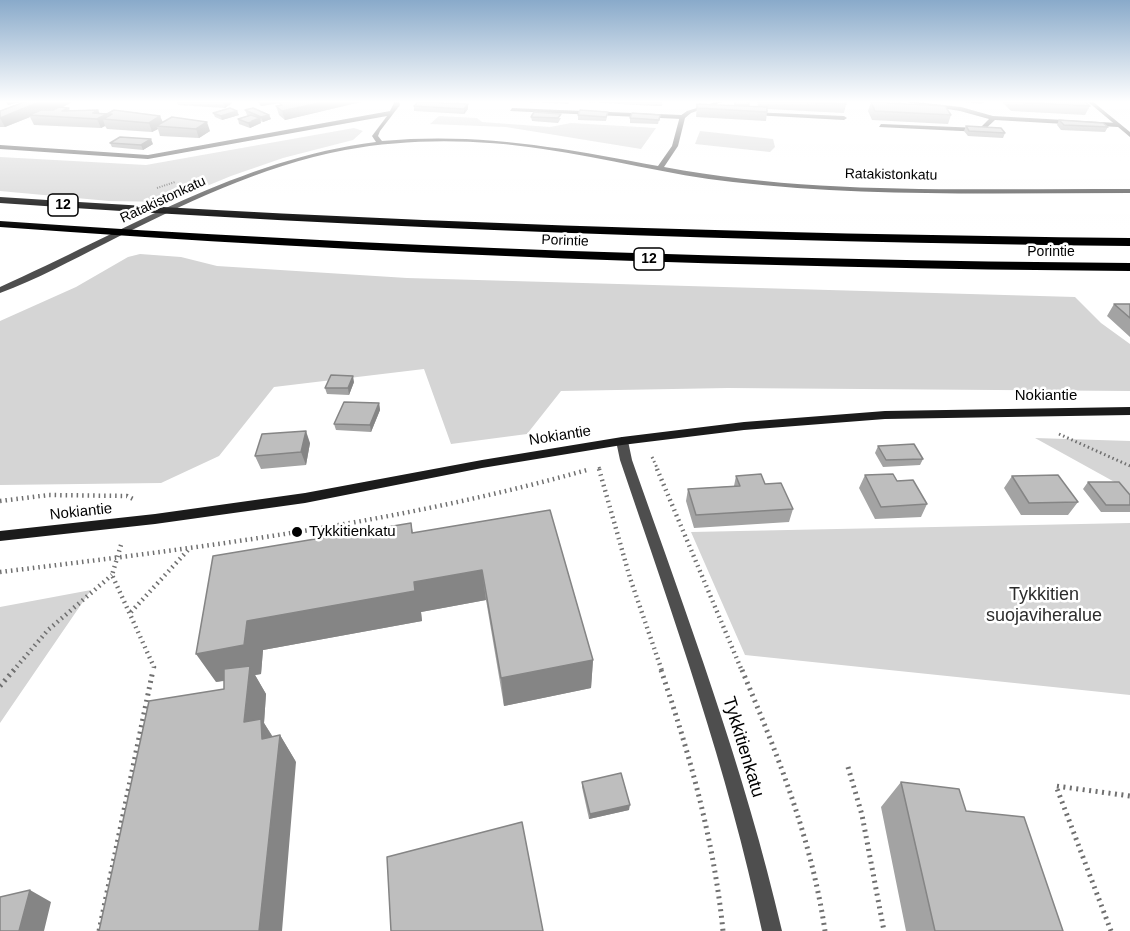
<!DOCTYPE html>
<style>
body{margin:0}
canvas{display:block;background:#fff}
</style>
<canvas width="1130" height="931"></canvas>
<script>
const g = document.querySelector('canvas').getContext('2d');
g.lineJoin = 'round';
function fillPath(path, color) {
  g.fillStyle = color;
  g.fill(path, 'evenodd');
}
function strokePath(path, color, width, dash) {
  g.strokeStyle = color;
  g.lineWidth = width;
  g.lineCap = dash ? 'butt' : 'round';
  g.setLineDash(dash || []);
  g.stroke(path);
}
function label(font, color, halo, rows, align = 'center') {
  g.font = font + ' Helvetica,sans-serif';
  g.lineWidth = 5;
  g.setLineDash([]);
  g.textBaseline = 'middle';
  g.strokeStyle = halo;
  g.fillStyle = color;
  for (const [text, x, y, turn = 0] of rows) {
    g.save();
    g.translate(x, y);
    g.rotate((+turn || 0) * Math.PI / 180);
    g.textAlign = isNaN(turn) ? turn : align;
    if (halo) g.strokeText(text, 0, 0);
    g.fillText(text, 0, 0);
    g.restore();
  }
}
const green = new Path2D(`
 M439,116l38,2 5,4 68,5 21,-4 85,5 -15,21 -135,-22 -76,-3z
 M354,128l9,3 -10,9 -70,18 -52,18 -63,26 -59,-1 -109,-10v-34l146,8z
 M700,131l73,8 2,8 -5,5 -75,-8z
 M140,254l41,3 36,9 190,12 668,19 26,26 29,21v47l-402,-3 -167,3 -34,43 -76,10 -27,-75 -150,18 -55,69 -58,27 -161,2v-164l76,-34 52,-30z
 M1035,438l95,3v55l-10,-11z
 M1130,523v172l-385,-40 -54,-123z
 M91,590l-91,133v-116z`);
const pathFar3 = new Path2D(`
 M157,188l18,-6`);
const pathFar2 = new Path2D(`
 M1059,434l71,32
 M652,457l6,13
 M599,467l1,3`);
const pathFar1 = new Path2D(`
 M599,469l31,109 32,93
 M657,469l85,202
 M0,501l49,-6 78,1 6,3
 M121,545l-9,30 42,92 -1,4
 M0,572c198,-24 394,-48 587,-102
 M131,612l58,-63
 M13,671l35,-41 64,-55`);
const path = new Path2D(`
 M661,670c29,85 53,171 62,261
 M742,670c36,86 69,167 83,261
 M0,686l14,-16
 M848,767l14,48 22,116
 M99,931l54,-261
 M1111,931l-55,-145 74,10`);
const lane = new Path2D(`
 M396,101h6l-4,2z
 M907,101l54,6 32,9 125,7 3,2 -3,2 -123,-7 -13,12 -103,-5 2,-3 99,4 9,-9 -29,-8 -51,-8z
 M512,108l170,7 3,2 -3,2 -172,-8z
 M751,112l93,4 3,2 -3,2 -91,-5z`);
const street = new Path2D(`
 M395,101h4l1,4 -20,26 -2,5 4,5c97,-9 181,7 276,25l14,-20 8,-30 7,-5 32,-10h6l-34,12 -6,5 -7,28 -14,21c153,29 311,21 466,22v4c-132,0 -266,4 -397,-11 -65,-7 -126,-24 -190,-33 -65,-10 -133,-11 -198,1 -85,16 -163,55 -239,93 -34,17 -70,37 -106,50v-6c123,-55 240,-128 376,-145l-4,-6 15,-20 -239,43 -148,-10v-4l148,10 242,-44z
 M1087,101h5l38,31v5z
 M622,437l6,4 4,19c55,156 113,310 150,471h-20c-34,-161 -89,-315 -142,-471l-4,-19z`);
const secondary = new Path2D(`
 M1130,407v8l-245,4 -141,11 -122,15 -140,23 -177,35 -150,21 -155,17v-10l155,-17 150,-21 177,-33 140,-23 122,-15 141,-11z`);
const highway = new Path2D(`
 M0,197c376,25 753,37 1130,41v8c-377,-4 -754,-17 -1130,-43z
 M0,221c376,26 753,39 1130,42v8c-377,-3 -754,-16 -1130,-44z`);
const wall = new Path2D(`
 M27,101h44l1,1 -10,5 7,1 1,3 28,-1 1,3 61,3 3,7 47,8 -11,7 -39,-2 -2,-7 -6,3 -45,-3 -2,-3 -4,2 -67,-3 -4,-8 -25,10h-5v-16z
 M155,101h77v2l-7,5 -47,-3 -1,-3z
 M256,101h109l-80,19 -6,-5 -3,-9h4l-1,-3 -18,3z
 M508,101h62l-2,3z
 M587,101h76l-1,5h-8l-67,-4z
 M734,101h14v5l10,1 -1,-6h88l1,3 -2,9 -77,-4v3l-1,9 -70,-4 1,-13 37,2z
 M957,101h28l-4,3z
 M1004,101h80l6,5 -5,9 -74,-4 -8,-8z
 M871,102l80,13 -3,9 -76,-4 -4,-9z
 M468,104v5l-4,5 -50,-3v-5z
 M245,110l24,5 2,4 -8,3 -3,-1 1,2 -11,5 -11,-4 -1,-5 11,-3 -2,-1z
 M608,112l-1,5 -1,4 -28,-1v-5z
 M213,113l26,2 -17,5 -7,-3z
 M531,117l30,1 -3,5 -26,-2z
 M630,118l29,2 -1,4 -28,-1z
 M1059,120l49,7 -3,5 -44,-2 -4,-5z
 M966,126l39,7 -2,5 -35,-2 -4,-5z
 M110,143l43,1 -10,6 -31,-3z
 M1114,304h16v33l-23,-21z
 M354,382l-5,13 -22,-1 -2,-6z
 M379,403l1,7 -9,22 -35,-2 -2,-6z
 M310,443l-4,22 -45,4 -6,-13z
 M878,446l45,13 -3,6 -37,2 -8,-14z
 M865,475l32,6 30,23 -6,13 -46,2 -16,-31z
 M736,476l29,8 28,25 -4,13 -95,6 -8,-27 2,-12 46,-3z
 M1012,476l66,26 -10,13h-47l-17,-27z
 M1088,482l42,13v17h-29l-18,-23z
 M550,510l43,150 -2,28 -87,18 -18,-106 -65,12 1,9 -159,29 -2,24 -6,1 11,19 -2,29 9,14 7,-2 16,27 -72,-73v-8l-8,1 195,-159 2,10z
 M582,782l47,28 -40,9 -7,-32z
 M901,782l65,29 97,120h-157l-25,-124z`);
const shadedWall = new Path2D(`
 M5,101h20l-17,4z
 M54,101h17l1,1 -16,9 -27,4 1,2 -25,10 -5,-9 34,-14z
 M223,101h9v2l-7,5z
 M260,101h33l-32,5z
 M328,101h37l-80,19 -3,-9z
 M468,104v5l-4,5v-5z
 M98,110l3,7 6,-3 2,6 -6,-1 2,7 -4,2 -4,-9 -4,-6z
 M237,111l2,4 -17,5 -1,-4z
 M269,115l2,4 -8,3 -2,-5z
 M160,116l4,9 -8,1 2,3 -6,3 -3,-9z
 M260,118l1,5 -11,5 -2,-5 4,-2z
 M207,122l3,9 -11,7 -3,-9z
 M151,139l2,5 -10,6 -2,-5z
 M353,376l1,6 -5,13 -1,-7z
 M379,403l1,7 -9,22 -1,-7z
 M306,431l4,12 -4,22 -5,-13z
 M482,570l4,30 -65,12 1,9 -159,29 -2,24 -6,1 11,19 -2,29 14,23 2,-11 16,27 -14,169h-23l-15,-209 5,-46 -33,6 -20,-28 51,-33 167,-39z
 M593,660l-2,28 -87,18 -3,-28z
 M630,805l-1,5 -40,9 1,-5z
 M30,890l21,12 -7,29h-25z`);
const building = new Path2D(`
 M27,101h27l-3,1 -17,2 -34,14v-7z
 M293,101h35l-46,10 -6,-5 6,-1 -3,-2z
 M735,101h13l1,4 -14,-1z
 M777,101h68l1,3z
 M1013,101h71l6,5 -76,-4z
 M418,102l50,2 -4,5 -50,-3z
 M871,102l74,4 6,9 -76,-4z
 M697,104l70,3v5l-70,-4z
 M59,107l10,1 -7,3 36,-1 -5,3 14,1 -10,5 -68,-4 12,-5h12z
 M230,108l7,3 -16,5 -8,-3z
 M253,108l16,7 -8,2 -16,-7z
 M114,110l46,6 -11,7 -46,-4 9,-5h-5z
 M580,110l28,2 -2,5 -28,-2z
 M534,112l27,2 -3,4 -27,-1z
 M632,113l28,2 -1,5 -29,-2z
 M251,115l9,3 -8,3h3l-7,2 -10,-4z
 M172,117l35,5 -11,7 -40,-3z
 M1059,120l44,3 5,4 -44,-2z
 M966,126l35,2 4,5 -36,-2z
 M120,137l31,2 -10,6 -31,-2z
 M1114,304h16v14z
 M331,375l22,1 -5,12h-23z
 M344,402l35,1 -9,22 -36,-1z
 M306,431l-5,21 -46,4 7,-22z
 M914,444l9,15 -37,1 -8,-14z
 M761,474l4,10 16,-1 12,26 -97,6 -8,-26 52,-3 -4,-10z
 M893,474l4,7 16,-1 14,24 -46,3 -16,-32z
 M1058,475l20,27 -49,1 -17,-27z
 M1088,482h31l11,13v10h-24z
 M550,510l43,150 -92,18 -19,-108 -68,12 1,9 -168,30 -3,24 -48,9 17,-98 198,-33 1,10z
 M250,666l-6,56 17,-3 1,20 18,-4 -21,196h-160l50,-230 75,-12v-20z
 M621,773l9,32 -40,9 -8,-32z
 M901,782l58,7 7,22 58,6 39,114h-128z
 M522,822l21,109h-152l-4,-74z
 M30,890l-11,41h-19v-34z`);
const markers = [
 [297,532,6,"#000"]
];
const farStreetnames = [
 ["Ratakistonkatu",891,175,1],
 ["Ratakistonkatu",163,200,-25],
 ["Porintie",565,241,2],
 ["Porintie",1051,252]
];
const shields = [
 [63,205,30],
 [649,259,30]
];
const shieldNames = [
 ["12",63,205],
 ["12",649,259]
];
const streetNames = [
 ["Nokiantie",1046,396],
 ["Nokiantie",560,436,-9],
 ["Nokiantie",81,512,-6]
];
const poiNames = [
 ["Tykkitienkatu",309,532]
];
const nearParknames = [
 ["Tykkitien",1044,595],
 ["suojaviheralue",1044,616]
];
const nearStreetnames = [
 ["Tykkitienkatu",743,747,73]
];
fillPath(green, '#d5d5d5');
strokePath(pathFar3, '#707070', 2, [1, 1.5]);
strokePath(pathFar2, '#707070', 3, [1.5, 3]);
strokePath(pathFar1, '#707070', 4.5, [1.5, 4]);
strokePath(path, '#707070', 5, [2, 4.5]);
fillPath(lane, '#4e4e4e');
fillPath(street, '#4e4e4e');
fillPath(secondary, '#1b1b1b');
fillPath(highway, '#000');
fillPath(wall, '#a3a3a3');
fillPath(shadedWall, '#858585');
fillPath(building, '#bebebe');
strokePath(building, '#858585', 1.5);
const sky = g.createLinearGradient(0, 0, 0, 231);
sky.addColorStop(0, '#89aaca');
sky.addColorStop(0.44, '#fff');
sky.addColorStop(1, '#ffffff00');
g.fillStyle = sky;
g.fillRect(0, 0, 1130, 231);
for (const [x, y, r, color] of markers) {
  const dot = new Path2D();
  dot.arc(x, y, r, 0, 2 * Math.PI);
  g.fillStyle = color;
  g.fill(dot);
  strokePath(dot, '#fff', 2);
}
label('14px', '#000', '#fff', farStreetnames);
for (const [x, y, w] of shields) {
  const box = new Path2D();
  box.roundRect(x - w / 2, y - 11, w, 22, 4.5);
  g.fillStyle = '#fff';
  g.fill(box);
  strokePath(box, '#000', 1.5);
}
label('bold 14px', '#000', null, shieldNames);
label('15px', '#000', '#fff', streetNames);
label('15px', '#000', '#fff', poiNames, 'left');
label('18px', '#2c2c2c', '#fff', nearParknames);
label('18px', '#000', '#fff', nearStreetnames);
</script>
